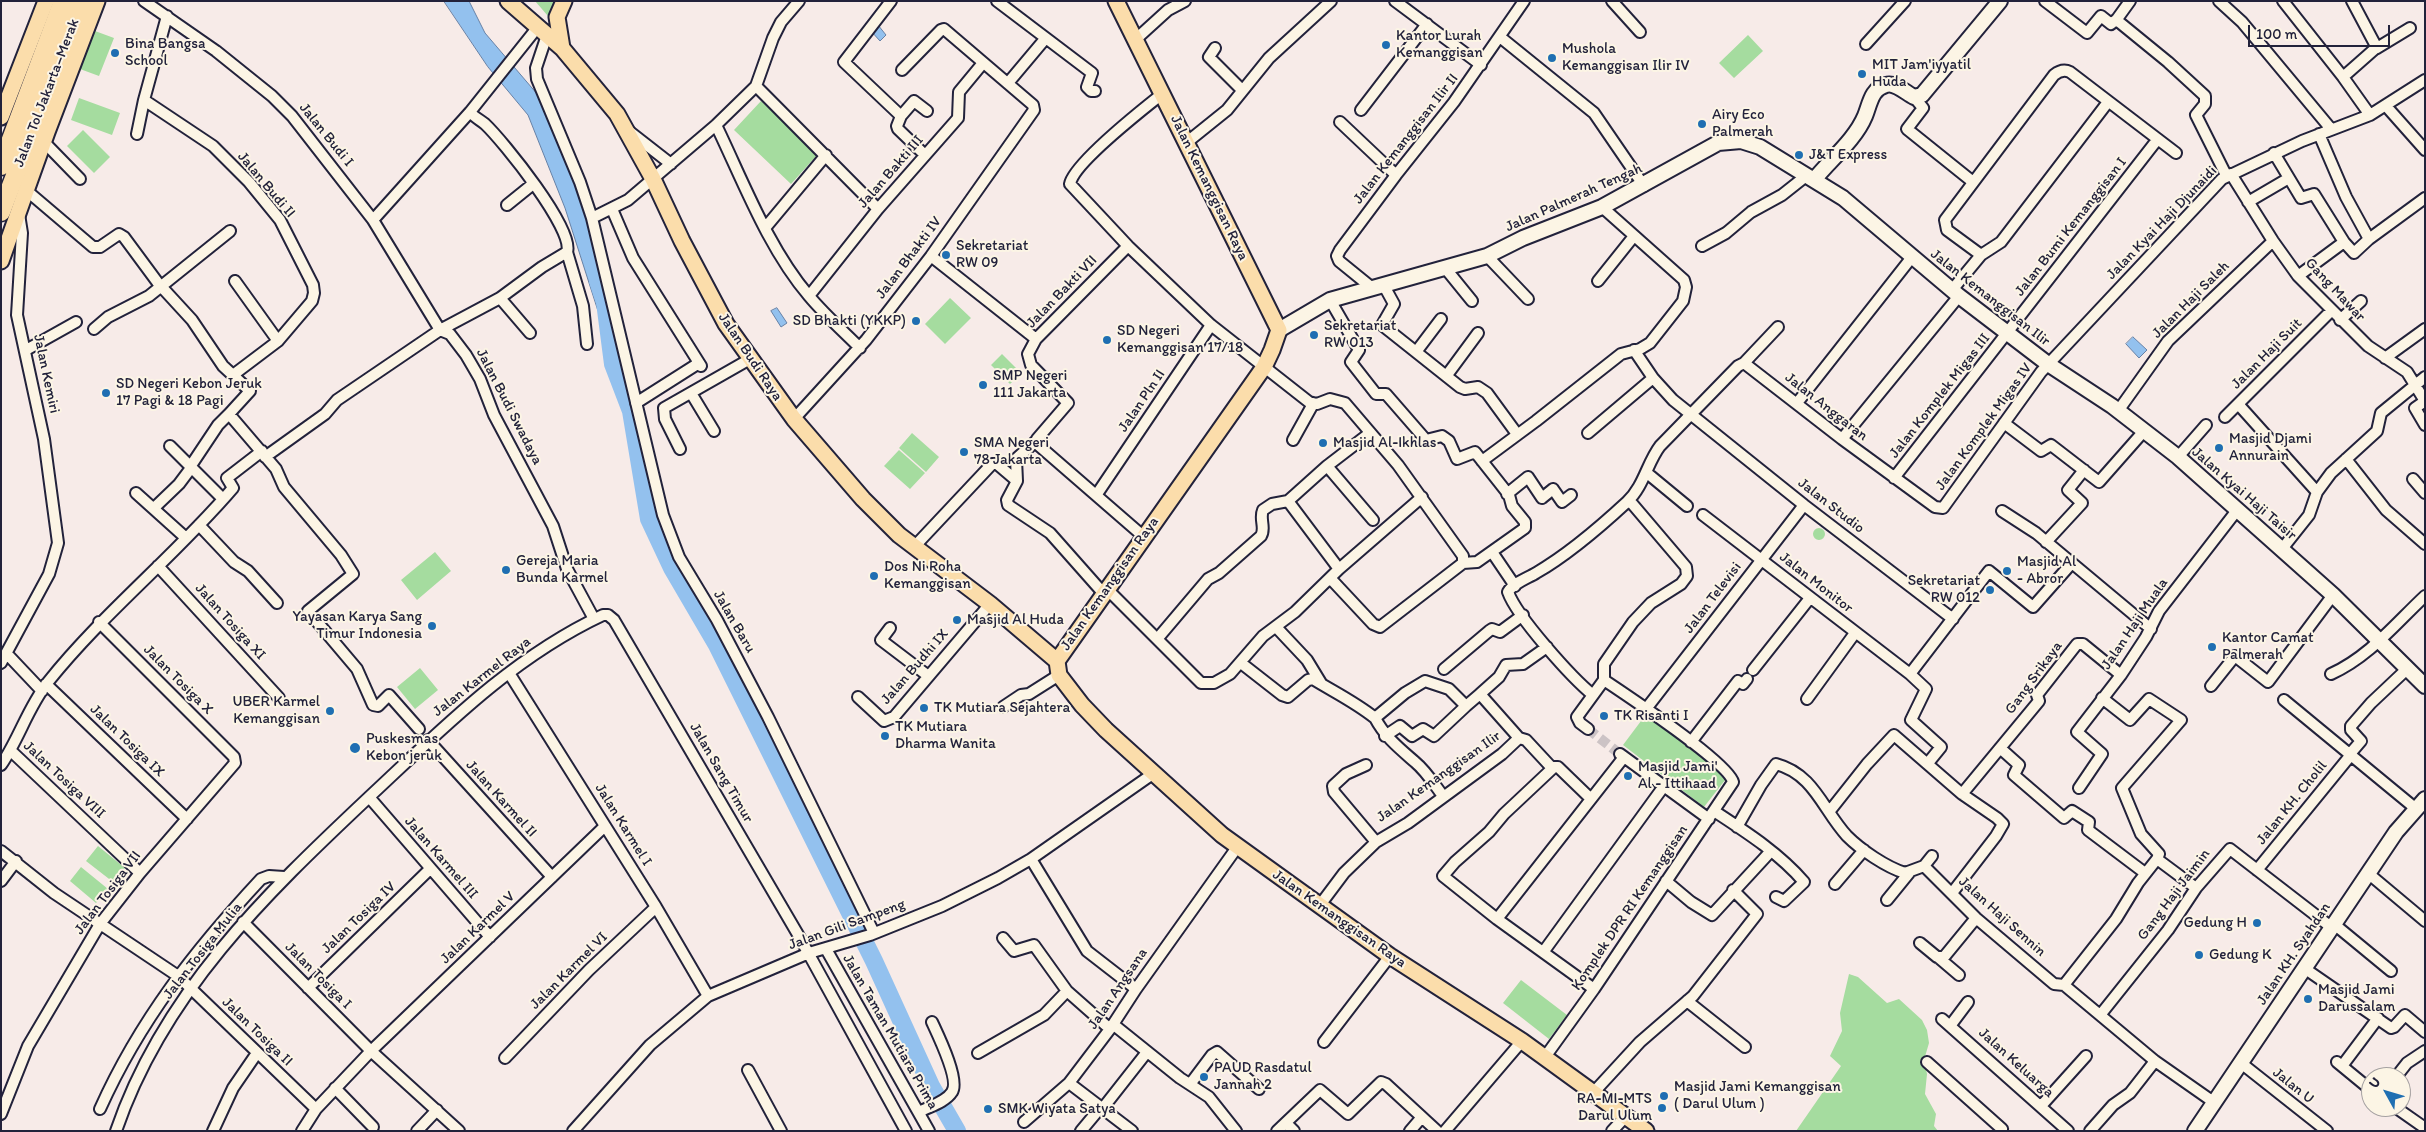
<!DOCTYPE html>
<meta charset="utf-8">
<style>
body{margin:0}
#map{position:relative;width:2426px;height:1132px;overflow:hidden;background:#f7ebe8;font-family:Itim,sans-serif}
canvas{display:block}
.frame{position:absolute;inset:0;border:2px solid #22223b;pointer-events:none}
.north{position:absolute;left:2361px;top:1067px;width:50px;height:50px;box-sizing:border-box;background:#fcf5e5;border:1px solid #a5a1a1;border-radius:50%;rotate:309deg;font-size:14px;font-weight:700;line-height:20px;text-align:center;color:#22223b}
.north::after{content:'';display:block;margin:auto;width:18px;height:22px;background:#1f6fb2;clip-path:polygon(50% 0,100% 100%,50% 72%,0 100%)}
.scale{position:absolute;left:2248px;top:25px;width:142px;height:22px;box-sizing:border-box;border:2px solid #22223b;border-top:0;padding-left:6px;font-size:15px;line-height:18px;white-space:nowrap;color:#22223b;-webkit-text-stroke:4px #fcf5e5;paint-order:stroke}
</style>
<div id="map">
<canvas width="2426" height="1132"></canvas>
<div class="frame"></div>
<div class="north">U</div>
<div class="scale">100 m</div>
</div>
<script>
const g = document.querySelector('canvas').getContext('2d');
g.lineJoin = 'round';
function fillPath(path, color) {
  g.fillStyle = color;
  g.fill(path, 'evenodd');
}
function strokePath(path, color, width, dash) {
  g.strokeStyle = color;
  g.lineWidth = width;
  g.lineCap = dash ? 'butt' : 'round';
  g.setLineDash(dash || []);
  g.stroke(path);
}
function label(font, color, halo, rows, align = 'center') {
  g.font = font + ' Itim,sans-serif';
  g.lineWidth = 4;
  g.setLineDash([]);
  g.textBaseline = 'middle';
  g.strokeStyle = halo;
  g.fillStyle = color;
  for (const [text, x, y, turn = 0] of rows) {
    g.save();
    g.translate(x, y);
    g.rotate((+turn || 0) * Math.PI / 180);
    g.textAlign = isNaN(turn) ? turn : align;
    if (halo) g.strokeText(text, 0, 0);
    g.fillText(text, 0, 0);
    g.restore();
  }
}
const green = new Path2D(`
 M535,1h24l-5,22z
 M95,31l19,7 -15,38 -19,-7z
 M1748,35l15,16 -29,27 -15,-15z
 M79,98l41,15 -8,22 -41,-15z
 M761,101l57,53 -27,30 -57,-54z
 M83,130l27,27 -16,16 -27,-27z
 M950,298l21,20 -26,26 -20,-20z
 M1002,354l19,19 -11,11 -19,-19z
 M912,433l27,24 -13,15 -27,-24z
 M899,450l26,23 -15,16 -26,-23z
 M1813 534a6 6 0 1 1 12 0a6 6 0 1 1-12 0Z
 M435,552l16,19 -34,29 -16,-20z
 M420,668l18,22 -23,19 -18,-22z
 M1647,713l82,62 -25,32 -81,-62z
 M98,846l27,22 -12,14 -27,-21z
 M81,867l27,22 -12,14 -26,-22z
 M1849,974l9,3 29,26 12,-4 23,21 5,10 2,13 -5,17 3,14 -2,20 11,20 -2,12 4,5h-142l45,-65 -11,-10 12,-25 -2,-18z
 M1521,980l46,35 -18,24 -46,-36z`);
const water = new Path2D(`
 M444,1h25l16,32 53,62 45,97 27,107 -12,12 -33,-103 -37,-93 -40,-48z
 M878,25l8,10 -6,6 -9,-10z
 M777,308l10,15 -6,4 -10,-16z
 M2133,337l14,13 -8,8 -13,-14z`);
const river = new Path2D(`
 M598,281l7,21 8,62 18,47 18,108 23,49 45,77 157,316 57,125 26,45`);
const streetTunnel = new Path2D(`
 M1588,729l32,25`);
const street = new Path2D(`
 M144,1l72,50 56,45 20,20 81,104 67,110
 M891,1l-47,61 57,54 13,-15 13,10
 M997,1l95,72 -5,14 4,4h4
 M1395,1l86,64
 M1612,1l28,31
 M2045,1l42,32 14,-17 10,8 6,-5
 M2130,1l-13,18 2,3 49,40 37,34v8l-9,11 30,60
 M2219,1l23,21 89,107
 M2283,1l60,76 27,38
 M2352,1l25,47 33,-20
 M167,16l-23,84 69,46 36,36 31,38 33,65 1,8 -2,8 -34,40 -45,34
 M547,35l-11,33 1,11 43,103 12,36 71,297 16,42 38,63 51,97 106,216
 M1500,37l94,76 50,73
 M1135,40l33,-30 17,-9
 M1866,44l39,-43
 M1215,48l-6,9 33,33
 M2343,77l34,-30
 M1008,83l37,-44
 M756,86l122,123
 M1162,94c-19,15 -89,70 -92,90l58,62 83,79 98,77 8,2 13,-5 15,4 53,62 65,91v7l-83,64 -7,-3 -43,-46
 M1914,97l9,11 -16,21 66,53
 M2386,106l39,44
 M1361,110l66,-86
 M470,112c4,5 10,8 15,12 18,17 90,106 82,128l16,54 4,38
 M901,116l-4,10 1,3 27,26
 M1340,122l56,53
 M716,125c27,56 52,123 93,171 15,18 34,35 51,52
 M630,132l41,32
 M137,134l7,-34
 M2319,134l27,63 23,42 56,-41
 M43,141l37,38
 M1186,143l41,-33 42,-52 62,-57
 M2274,153l27,45 13,-4 30,48
 M2231,174l42,67 25,35 70,70 39,26 18,29
 M26,190l67,57h7l19,-13 5,3 34,46 34,37 31,46 27,25 -21,23 47,55 8,18 57,68 12,19 -45,37 49,58 16,36 5,1 11,-11 30,34
 M2248,202l41,-24
 M507,205l26,-21
 M612,209l21,49 68,108
 M592,218l36,-18 88,-75 40,-39 17,-48 8,-16 18,-21
 M373,220l97,-108 67,-84
 M765,228l61,-73
 M1128,246l-92,93 -8,15 3,11 37,38 -31,36v5l106,92
 M1702,246l24,-13 25,-21 31,-17 24,-19
 M1981,255l-34,-25 -2,-10 109,-145c5,-4 10,-6 16,-3l106,81
 M931,256l105,83
 M1487,256l41,43
 M1446,269l26,32
 M2298,276l46,-34 10,11 15,-14
 M235,281l43,60
 M1598,281l36,-45
 M1383,284l11,20 -12,21 78,62 5,2 13,-2 9,6 30,41
 M1371,287l-32,-26 -2,-5 3,-6 56,-75 58,-73 70,-101
 M1952,290l29,-35 20,-13 107,-140
 M809,296l69,-87 80,-91 1,-26 24,-29
 M500,298l30,35
 M1330,300l29,50 -8,12 25,32h10l40,46 16,-4 7,5 8,18 18,-7 34,43 3,11 13,16v6l-48,34 -14,1
 M2340,320l21,-19
 M94,329l14,-12 41,-21 81,-65
 M440,330l10,4 16,21 14,24 14,36 59,111 14,43 27,50
 M26,350l50,-28
 M1634,350l19,28 20,22 131,105 149,114
 M1416,352l25,-33
 M2385,358l40,-29
 M1744,363l34,-36
 M1447,375l31,-42
 M691,393l23,38
 M2425,401l-10,7 10,17
 M636,403l63,-40
 M1797,403l115,-146
 M2238,404l79,88
 M2118,411l50,-70 105,-100
 M2225,417l106,-106
 M794,419l72,-79 65,-84 103,-146 -1,-5 -89,-76 -3,1 -39,40
 M2004,423l37,28 10,-6 48,37 45,-51
 M1588,433l65,-55
 M1842,439l117,-143
 M1293,440l20,-36
 M1036,441l-20,18 1,22 -10,19 1,5 42,28 54,61
 M170,446l53,53
 M680,449l-15,-30 -1,-11 86,-49
 M265,457l60,-43 12,-14 103,-70 60,-32 42,-31 25,-15
 M2178,457l28,-32
 M2346,459l40,51 39,34
 M1482,461l54,-40 85,-67 19,-5 10,-6 33,-42 3,-14 -2,-7 -82,-73
 M1327,466l46,54
 M190,467l28,-42 11,-11
 M1647,473l40,33
 M1894,478l263,-338
 M2413,479l12,14
 M136,493l50,45
 M1097,494l114,-169
 M1507,494l21,-17 14,21 11,-9 9,13 9,-7
 M1288,501l51,68
 M154,508l25,-24 12,-16
 M2002,511l34,22 115,96
 M1703,515l207,159 16,15 -15,31 30,27 -13,16
 M199,525l35,37 14,9 29,32
 M2046,542l36,-39 -14,-13 16,-20
 M914,547l78,-83h5l20,17
 M2282,549l27,-34 8,-23 14,-19 46,-42 4,-18 44,-36
 M1492,552l23,34
 M158,566l121,132
 M1107,589l94,94h13l16,-9 33,-38 32,-24 44,-43 83,-72
 M1276,627l31,33 14,23
 M890,628l-9,12 46,35
 M1158,638l50,-59 11,-6 42,-37c5,-8 -2,-17 2,-26l9,-6 16,-3 39,-35 43,-33
 M7,654l35,37
 M1,663l48,-89 9,-31 -14,-104 -27,-124 5,-82 -3,-19
 M1241,663l41,32 6,2 20,-17 5,-1c21,13 42,23 62,39
 M1444,669l45,-38 3,-2 8,3 23,-17
 M1753,670l57,-72
 M509,673l147,234 52,89
 M1910,674l79,-103 44,36 38,-43
 M2331,674c38,-17 64,-50 94,-78
 M1604,680v-16l29,-42 18,-19 30,-19 6,-8 -1,-9 -57,-67
 M46,684l141,135
 M2211,686l24,-30 33,26 65,-87
 M1480,694l19,-17 7,-12 17,-1 24,-17
 M1593,695c-21,-17 -76,-78 -85,-103 5,-9 20,-14 28,-19 33,-19 64,-46 91,-71 17,-16 20,-39 33,-56l78,-80 6,-3 98,76 93,68 8,1 98,-136 181,-193 80,-38 68,-26 55,-35
 M858,697l26,24 10,-4 96,-113
 M2102,698l28,22 19,-21 32,21 -59,68 19,46 18,20 -2,5
 M1807,699l48,-66
 M2284,700l131,108
 M1003,707l18,-12 8,-1 30,-19
 M1646,709l158,-204
 M1588,729l-8,-6 -3,-6 27,-37
 M1385,736l15,-10 12,10 11,-7 11,7 32,-30
 M1519,738l7,2 26,28
 M428,740l124,137
 M1691,742l47,-61 5,3 4,-5
 M2000,748l19,17 -5,10 50,43 8,-7 17,11 -1,8 57,43
 M10,750l130,123
 M1620,754l89,65
 M2349,755l12,-14 -10,-11v-4l20,-23 36,-34
 M1,765c18,-26 27,-58 47,-83 56,-70 127,-126 185,-194l-6,-10 35,-27
 M1366,765l-20,9 -13,12 1,6 42,50
 M2079,788l23,-34 -25,-22 44,-57 25,-38 13,-26 79,-102
 M369,797l121,140
 M1590,798l-32,-31h-4l-50,47 -15,18 -34,30 -12,14 54,43 97,70
 M1714,811c32,21 65,42 90,71l-20,19 -8,-4
 M1829,812l38,-48 27,-29 68,59 77,-93 -2,-6 40,-51h6l38,31
 M1737,827l24,-42 15,-21c38,10 47,46 71,72 14,14 39,31 58,37l19,-7 52,52 78,66 10,1 91,76 60,42
 M1,851l53,42 124,83 138,133
 M1031,859l56,92 49,38
 M1924,866l8,-10
 M2257,870l93,-114
 M2369,874l56,47
 M1,881l15,-20
 M1666,881l25,21 21,13 59,-64
 M1835,884l29,-34
 M1952,893l44,-57 7,-12 -6,-6 -35,-24
 M1887,900l22,-27
 M1320,905l24,-32 32,-31 32,-19 94,-69 17,-16 -39,-44 -14,12 -17,-17 -24,-8 -20,12 -30,25c10,19 24,30 40,44 11,9 19,22 28,34
 M1497,919l127,-162
 M243,922l128,129 88,80
 M2334,924l57,47
 M1003,938l11,13 20,-6 33,46 43,38
 M1920,943l17,14h7l32,-39
 M826,949l103,182
 M1544,951l120,-165
 M1939,958l20,17
 M2304,968l87,60 3,-1 11,-12 20,17
 M2064,985l52,-66 22,-36 19,-24 39,29
 M308,988l122,-119
 M1687,1001l58,46
 M2101,1014l67,-84 28,-42 34,-39 101,78
 M1942,1019l126,112
 M1114,1025l66,53 29,19 27,34
 M1950,1026l18,-24
 M1324,1042l66,-86
 M978,1053l66,-38 23,-24
 M1545,1057l49,-68 139,-207c-4,-19 -108,-88 -129,-102
 M505,1058l84,-88 67,-63
 M1927,1062l75,67 -1,2
 M2337,1062l34,28
 M2241,1063l86,68
 M2342,1066l36,-48
 M748,1070l33,61
 M2396,1077l11,-14 18,-12
 M1069,1083l63,48
 M1191,1083l21,-28 5,-3 42,37
 M335,1088l38,39
 M1594,1092l46,-50 53,-46 64,-82 -24,-24
 M2041,1106l45,-50
 M2395,1107l30,21
 M1103,1108l44,-56
 M100,1109c40,-89 95,-159 161,-230l8,-3 15,1
 M919,1112c9,-5 27,-10 33,-20 8,-12 -14,-57 -20,-70
 M1,1114l27,-68 72,-122 40,-51 95,-110 -1,-6 -135,-135
 M1024,1122l45,-39 41,-54 26,-40 102,-143
 M1286,1123l8,8
 M116,1131c47,-138 149,-236 252,-333 73,-68 143,-140 235,-183h5l6,5 186,318 106,193
 M213,1131l20,-43 24,-35
 M302,1131l14,-22 55,-58 234,-225
 M417,1131l20,-21
 M573,1131l77,-86 58,-49 101,-43 61,-18 72,-29 56,-28 33,-19 123,-86
 M1081,1131l20,-24
 M1277,1131l43,-41 28,24 33,-32 5,2 51,47
 M1410,1131l12,-14
 M1445,1131l77,-90
 M1612,1131l14,-15
 M2090,1131l23,-26 17,-12 25,-32`);
const secondary = new Path2D(`
 M1814,180c16,-20 41,-40 51,-64 5,-12 6,-27 21,-31 9,-3 20,8 28,12l8,-2 78,-94
 M1279,330l51,-30 157,-44 36,-18 79,-31 116,-64 23,-2 19,6 83,51 116,98 89,68 64,42 66,51 155,138 92,91
 M2195,1131l201,-299 29,-33`);
const primary = new Path2D(`
 M508,1l54,47 55,66 36,65 29,62 44,83 68,95 69,80 36,36 91,69 67,57
 M1116,1l163,329 -7,20 -8,17 -207,294 2,14 23,30 24,25 116,105 168,121 132,85 124,90
 M562,48l-5,-31 7,-16
 M1,117l45,-116
 M1,261l46,-129 50,-131`);
const highway = new Path2D(`
 M1,166l62,-165
 M1,212l81,-211`);
const markers = [
 [1386,45,5,"#1f6fb2"],
 [115,53,5,"#1f6fb2"],
 [1552,58,5,"#1f6fb2"],
 [1862,74,5,"#1f6fb2"],
 [1702,124,5,"#1f6fb2"],
 [1799,155,5,"#1f6fb2"],
 [946,255,5,"#1f6fb2"],
 [916,321,5,"#1f6fb2"],
 [1314,335,5,"#1f6fb2"],
 [1107,340,5,"#1f6fb2"],
 [983,385,5,"#1f6fb2"],
 [106,393,5,"#1f6fb2"],
 [1323,443,5,"#1f6fb2"],
 [2219,448,5,"#1f6fb2"],
 [964,452,5,"#1f6fb2"],
 [506,570,5,"#1f6fb2"],
 [2007,571,5,"#1f6fb2"],
 [874,576,5,"#1f6fb2"],
 [1990,590,5,"#1f6fb2"],
 [957,620,5,"#1f6fb2"],
 [432,626,5,"#1f6fb2"],
 [2212,647,5,"#1f6fb2"],
 [924,708,5,"#1f6fb2"],
 [330,711,5,"#1f6fb2"],
 [1604,716,5,"#1f6fb2"],
 [885,736,5,"#1f6fb2"],
 [355,748,6,"#1f6fb2"],
 [1628,776,5,"#1f6fb2"],
 [2257,923,5,"#1f6fb2"],
 [2199,955,5,"#1f6fb2"],
 [2308,999,5,"#1f6fb2"],
 [1204,1077,5,"#1f6fb2"],
 [1664,1096,5,"#1f6fb2"],
 [1662,1108,5,"#1f6fb2"],
 [988,1109,5,"#1f6fb2"]
];
const poiNames = [
 ["Kantor Lurah",1396,36],
 ["Kemanggisan",1396,53],
 ["Bina Bangsa",125,44],
 ["School",125,61],
 ["Mushola",1562,49],
 ["Kemanggisan Ilir IV",1562,66],
 ["MIT Jam'iyyatil",1872,65],
 ["Huda",1872,82],
 ["Airy Eco",1712,115],
 ["Palmerah",1712,132],
 ["J&T Express",1809,155],
 ["Sekretariat",956,246],
 ["RW 09",956,263],
 ["SD Bhakti (YKKP)",906,321,"right"],
 ["Sekretariat",1324,326],
 ["RW 013",1324,343],
 ["SD Negeri",1117,331],
 ["Kemanggisan 17/18",1117,348],
 ["SMP Negeri",993,376],
 ["111 Jakarta",993,393],
 ["SD Negeri Kebon Jeruk",116,384],
 ["17 Pagi & 18 Pagi",116,401],
 ["Masjid Djami",2229,439],
 ["Annurain",2229,456],
 ["SMA Negeri",974,443],
 ["78 Jakarta",974,460],
 ["Masjid Al-Ikhlas",1333,443],
 ["Gereja Maria",516,561],
 ["Bunda Karmel",516,578],
 ["Masjid Al",2017,562],
 ["- Abror",2017,579],
 ["Dos Ni Roha",884,567],
 ["Kemanggisan",884,584],
 ["Sekretariat",1980,581,"right"],
 ["RW 012",1980,598,"right"],
 ["Yayasan Karya Sang",422,617,"right"],
 ["Timur Indonesia",422,634,"right"],
 ["Masjid Al Huda",967,620],
 ["Kantor Camat",2222,638],
 ["Palmerah",2222,655],
 ["UBER Karmel",320,702,"right"],
 ["Kemanggisan",320,719,"right"],
 ["TK Mutiara Sejahtera",934,708],
 ["TK Risanti I",1614,716],
 ["TK Mutiara",895,727],
 ["Dharma Wanita",895,744],
 ["Puskesmas",366,739],
 ["Kebon jeruk",366,756],
 ["Masjid Jami'",1638,767],
 ["Al - Ittihaad",1638,784],
 ["Gedung H",2247,923,"right"],
 ["Gedung K",2209,955],
 ["Masjid Jami",2318,990],
 ["Darussalam",2318,1007],
 ["PAUD Rasdatul",1214,1068],
 ["Jannah 2",1214,1085],
 ["Masjid Jami Kemanggisan",1674,1087],
 ["( Darul Ulum )",1674,1104],
 ["RA-MI-MTS",1652,1099,"right"],
 ["Darul Ulum",1652,1116,"right"],
 ["SMK Wiyata Satya",998,1109]
];
const streetNames = [
 ["Jalan Tol Jakarta–Merak",47,93,-69],
 ["Jalan Budi I",326,135,51],
 ["Jalan Kemanggisan Ilir II",1406,139,-52],
 ["Jalan Bakti III",891,172,-49],
 ["Jalan Budi II",266,185,50],
 ["Jalan Kemanggisan Raya",1209,188,64],
 ["Jalan Palmerah Tengah",1574,198,-24],
 ["Jalan Kyai Haji Djunaidi",2162,223,-46],
 ["Jalan Bumi Kemanggisan I",2071,227,-52],
 ["Jalan Bhakti IV",909,258,-53],
 ["Gang Mawar",2335,290,47],
 ["Jalan Bakti VII",1062,292,-46],
 ["Jalan Kemanggisan Ilir",1990,298,38],
 ["Jalan Haji Saleh",2191,300,-45],
 ["Jalan Haji Suit",2267,354,-45],
 ["Jalan Budi Raya",750,357,56],
 ["Jalan Kemiri",46,374,78],
 ["Jalan Komplek Migas III",1940,396,-52],
 ["Jalan Pln II",1142,401,-56],
 ["Jalan Budi Swadaya",509,407,63],
 ["Jalan Anggaran",1826,407,38],
 ["Jalan Komplek Migas IV",1984,427,-54],
 ["Jalan Kyai Haji Taisir",2244,494,41],
 ["Jalan Studio",1831,506,38],
 ["Jalan Monitor",1816,583,38],
 ["Jalan Kemanggisan Raya",1110,584,-55],
 ["Jalan Televisi",1713,598,-53],
 ["Jalan Tosiga XI",230,622,48],
 ["Jalan Baru",734,622,60],
 ["Jalan Haji Muala",2135,624,-56],
 ["Jalan Budhi IX",915,667,-49],
 ["Jalan Karmel Raya",482,677,-38],
 ["Gang Srikaya",2034,678,-54],
 ["Jalan Tosiga X",178,680,45],
 ["Jalan Tosiga IX",127,741,44],
 ["Jalan Sang Timur",721,773,60],
 ["Jalan Kemanggisan Ilir",1439,777,-35],
 ["Jalan Tosiga VIII",64,780,43],
 ["Jalan Karmel II",501,799,48],
 ["Jalan KH. Cholil",2292,803,-51],
 ["Jalan Karmel I",623,825,58],
 ["Jalan Karmel III",441,858,49],
 ["Jalan Tosiga VII",108,893,-53],
 ["Gang Haji Jaimin",2174,895,-53],
 ["Komplek DPR RI Kemanggisan",1630,908,-56],
 ["Jalan Haji Sennin",2002,917,42],
 ["Jalan Tosiga IV",359,918,-44],
 ["Jalan Kemanggisan Raya",1339,919,35],
 ["Jalan Gili Sampeng",847,925,-20],
 ["Jalan Karmel V",478,928,-44],
 ["Jalan Tosiga Mulia",203,951,-52],
 ["Jalan KH. Syahdan",2294,954,-56],
 ["Jalan Karmel VI",569,971,-45],
 ["Jalan Tosiga I",318,976,45],
 ["Jalan Angsana",1118,989,-56],
 ["Jalan Tosiga II",257,1032,44],
 ["Jalan Taman Mutiara Prima",890,1032,60],
 ["Jalan Keluarga",2016,1063,42],
 ["Jalan U",2293,1086,39]
];
fillPath(green, '#a5dc9f');
fillPath(water, '#93c1ee');
strokePath(water, '#6681a6', 1);
strokePath(river, '#93c1ee', 18);
strokePath(streetTunnel, '#ccc3c5', 10, [10, 5]);
strokePath(street, '#22223b', 14);
strokePath(secondary, '#22223b', 18);
strokePath(primary, '#22223b', 19);
strokePath(highway, '#22223b', 21);
strokePath(street, '#fcf5e5', 10);
strokePath(secondary, '#fcf5e5', 14);
strokePath(primary, '#fbddab', 15);
strokePath(highway, '#fbddab', 18);
for (const [x, y, r, color] of markers) {
  const dot = new Path2D();
  dot.arc(x, y, r, 0, 2 * Math.PI);
  g.fillStyle = color;
  g.fill(dot);
  strokePath(dot, '#fcf5e5', 2);
}
label('15px', '#22223b', '#fcf5e5', poiNames, 'left');
label('15px', '#22223b', '#fcf5e5', streetNames);
</script>
